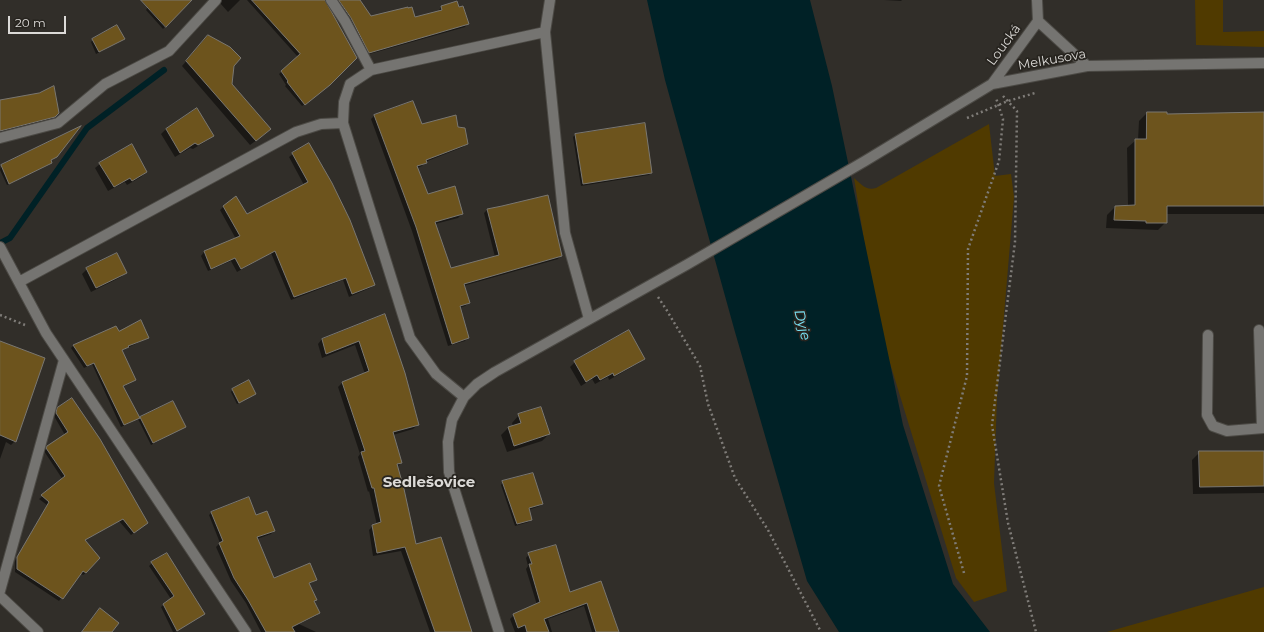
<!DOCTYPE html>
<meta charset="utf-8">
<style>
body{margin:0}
#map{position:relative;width:1264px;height:632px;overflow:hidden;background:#312e29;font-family:Montserrat,sans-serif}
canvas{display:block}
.scale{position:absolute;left:8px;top:16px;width:58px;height:18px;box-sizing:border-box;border:2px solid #dcdad7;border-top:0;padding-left:5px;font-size:12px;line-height:14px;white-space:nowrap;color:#dcdad7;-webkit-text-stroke:3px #27241f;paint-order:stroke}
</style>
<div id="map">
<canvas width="1264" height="632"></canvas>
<div class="scale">20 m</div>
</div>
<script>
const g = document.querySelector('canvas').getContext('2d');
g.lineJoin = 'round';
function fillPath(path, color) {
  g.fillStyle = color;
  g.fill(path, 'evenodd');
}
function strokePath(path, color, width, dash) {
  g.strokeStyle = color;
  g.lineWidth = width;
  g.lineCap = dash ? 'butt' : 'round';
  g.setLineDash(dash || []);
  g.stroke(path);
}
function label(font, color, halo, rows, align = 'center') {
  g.font = font + ' Montserrat,sans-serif';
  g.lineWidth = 3.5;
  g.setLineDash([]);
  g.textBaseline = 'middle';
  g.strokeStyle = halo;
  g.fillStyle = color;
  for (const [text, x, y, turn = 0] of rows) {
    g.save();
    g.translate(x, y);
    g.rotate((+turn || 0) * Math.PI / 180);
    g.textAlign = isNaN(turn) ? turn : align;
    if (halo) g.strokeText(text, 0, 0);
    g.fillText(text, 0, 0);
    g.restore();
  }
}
const green = new Path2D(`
 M1195,0h28v32l41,-1v16l-68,-2z
 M989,124l6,52 16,-2 3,23 -17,201 -3,85 13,108 -33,11 -18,-24 -79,-257 -23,-143c7,6 12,13 22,10z
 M1264,587v45h-157z`);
const water = new Path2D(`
 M647,0h163l22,86 71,339 50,159 37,48h-151l-32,-51 -72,-249 -70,-252z`);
const shadow = new Path2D(`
 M152,0h39l-28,29 -17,-19z
 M219,0h21l-12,12 -8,-9z
 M247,0h36l42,88 -23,18 -17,-20 1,-1 -7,-11 19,-17z
 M884,0h18l-1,1z
 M360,2l10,16h44l25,-6v-2l3,-3 25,17 -2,3 -99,28 -25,-45 2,-3z
 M208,36l25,30 -2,18 34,50 -15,11 -68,-79z
 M93,40l28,1 -25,13 -5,-12z
 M0,101l58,12 -8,8 -50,12z
 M1147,113l19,2 98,-2v101h-98v8l-8,8 -52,-2 1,-13 8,-8 13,-1 -1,-58 9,-8h2l1,-19z
 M374,116l48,9 35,3 10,15 -4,4 -38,15 -3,4 -5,2 11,27 34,19 -4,4 -23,6 15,45 45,-12 -11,-44 3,-3 74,45 -3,4 -95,27 6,17 -4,3 -6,2 9,29 -3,4 -17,5 -36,-115 -41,-112z
 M644,124l7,49 -2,2 -68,11 -8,-49 2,-2z
 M78,129l-21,27 -7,5 1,2 -2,2 -42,20 -7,-15 1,-4z
 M166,129l46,7 -4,4 -15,9 -3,-1 -15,9 -14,-23z
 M293,154l81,131 -4,3 -21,9 -6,-17 -52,20 -20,-47 -34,19 -6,-11 -23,10 -7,-15 3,-4 32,-13 -16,-29 3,-3 13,-9 10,17 58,-30 -15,-28z
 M100,164l46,8 -5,5 -14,8 -2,-3 -17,9 -13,-23z
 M87,269l39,3 -5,5 -30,15 -9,-18z
 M385,315l33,110 -5,4 -20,6 8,28 -4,4 18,78 56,87h-41l-29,-81 -28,5 -4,-26 4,-4 4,-1 -8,-34 -1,1 -10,-35 2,-3 -22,-67 4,-4 23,-9 -10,-29 -33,13 -4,-14 4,-5z
 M628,331l16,28 -5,4 -30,17 -1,-3 -13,7 -3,-5 -11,7 -11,-19 5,-5z
 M119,332l29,6 -27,13 14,29 -12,7 17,32 44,8 -33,18 -13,-26 -17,8 -29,-63 -8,4 -13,-20 2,-2z
 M0,342l15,99 -4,4 -5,-3 -6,17z
 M233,389l22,5 -18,10 -6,-12z
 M58,409l86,116 -13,10 -12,-14 -35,19 2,33 -3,2 -3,-2 -21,28 -44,-29v-11l32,-56 -8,-6 24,-19 -19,-29 4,-4 17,-12 -11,-19 1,-4z
 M519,415l30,19 -7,7 -35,11 -6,-17 7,-7 5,-2 -1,-3z
 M1200,452h64v41l-71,1 -1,-34z
 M503,482l39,22 -2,2 -12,4 3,9 -2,3 -14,4 -14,-41z
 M212,512l44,4 18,15 -3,3 -14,5 17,40 42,1 -7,4 7,16 -2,2 5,11 -3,3 -17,8 17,8h-55l-15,-29 -15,-22 -15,-34 4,-4 -11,-28z
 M529,554l40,40 31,-11 19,49h-27l-8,-26 -36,13 4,13h-37l-5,-13 4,-4 23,-10 -11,-36 2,-3 -2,-8z
 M152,563l49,53 -26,16h-2l-12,-25 10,-8 -22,-33z`);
const stream = new Path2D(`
 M0,243l10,-5 77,-110 77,-58`);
const building = new Path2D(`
 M141,0h51l-26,27z
 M252,0h73l32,58 -27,27 -25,20 -18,-23 1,-1 -7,-10 19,-17z
 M339,0h21l11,16 37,-9v1l4,-1 3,10 27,-7 -1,-4 16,-5 2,6 4,-1 6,18 -100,29 -18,-35z
 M117,25l8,14 -26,13 -7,-13z
 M208,35l22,12 11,11 -7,8 -2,18 39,45 -15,12 -70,-80z
 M54,86l5,27 -4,4 -55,14v-31l39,-7z
 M413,101l9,23 34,-9 2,12 7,1 3,16 -42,16 1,3 -10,3 11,28 27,-8 8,28 -28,8 16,46 48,-13 -12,-46 15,-3 46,-11 14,61 -98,28 6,19 -10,3 9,32 -17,6 -36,-117 -42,-112z
 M197,108l17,28 -16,9 -3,-2 -15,10 -14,-24z
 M1147,112h20v2l97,-2v94h-97v17h-21v-2l-32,-1 1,-14 20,-1v-66h11z
 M645,123l7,50 -69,11 -8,-50z
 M81,126l-24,31 -6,3 1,3 -43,21 -8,-19z
 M309,143l23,40 18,37 25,65 -23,9 -6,-16 -52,19 -19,-46 -34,18 -6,-11 -24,11 -7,-18 36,-15 -17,-30 13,-10 11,18 61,-32 -16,-29z
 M132,144l15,28 -15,9 -2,-3 -16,9 -15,-24z
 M117,253l10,20 -31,15 -10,-20z
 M385,314l20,59 14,52 -26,7 9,31 -5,1 7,25 12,55 25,-7 31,95h-37l-30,-85 -28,6 -5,-28 9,-3 -7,-34h-2l-11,-36 4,-1 -23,-69 27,-11 -10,-30 -33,13 -4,-15z
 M141,320l8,18 -21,8 1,1 -7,3 14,30 -13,6 17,32 -16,7 -30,-62 -7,3 -14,-21 43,-19 3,5z
 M629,330l16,29 -31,17 -1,-3 -13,7 -3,-5 -11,7 -12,-21z
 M0,341l45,17 -29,84 -16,-7z
 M249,380l7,14 -17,9 -7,-14z
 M72,398l28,41 48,84 -14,10 -11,-14 -38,21 15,18 -14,15 -3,-2 -20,28 -46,-30v-12l32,-55 -8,-7 24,-19 -19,-28 1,-2 21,-14 -12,-19 1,-5z
 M173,401l13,26 -33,16 -13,-26z
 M541,407l9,27 -36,12 -6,-19 13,-4 -3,-9z
 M1199,451h65v35l-64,1z
 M533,473l10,31 -14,4 3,12 -15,4 -15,-43z
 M249,497l7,18 11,-4 8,20 -18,6 17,41 36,-15 7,17 -8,3 8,17 -3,1 6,12 -28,14 3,5h-29l-18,-32 -14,-22 -15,-35 4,-2 -12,-29z
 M556,545l14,47 31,-11 18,51h-23l-9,-29 -43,16 5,13h-22l-2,-7 -7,3 -5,-14 27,-12 -11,-38h3l-4,-11z
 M167,553l38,61 -28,17 -14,-27 11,-8 -23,-34z
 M100,608l19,15 -7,9h-30z`);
const path = new Path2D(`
 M1003,96l14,15 -2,131 -23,183 16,98 28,109
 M967,118l41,-17 27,-8
 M658,297l8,12 34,57 8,38 27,74 33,52 53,102
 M0,315l25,10
 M964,573l-25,-87 28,-110 1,-127 31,-88 4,-42 -7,-21`);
const minor = new Path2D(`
 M331,0l14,21 26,49
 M550,0l-5,32 20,201 24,86
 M1038,21l49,45
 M992,84l46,-63 -1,-21
 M0,138l58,-15 47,-39 64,-33 47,-51
 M0,247l46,86 200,299
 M19,282l277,-150 25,-8 22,-1
 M1259,330l3,98
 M1208,335l-1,80 6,11 14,5 37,-3
 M464,397l-28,-23 -26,-36 -67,-215 1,-21 6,-18 21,-14 174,-38
 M0,591l64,-231
 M0,596l38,36
 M499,632l-50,-160 -1,-30 4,-22 12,-23 13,-13 18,-12 193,-108 177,-103 127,-77 95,-18 177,-3`);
const streetNames = [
 ["Loucká",1004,45,-54],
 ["Melkusova",1052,60,-10]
];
const waterNames = [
 ["Dyje",802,325,76]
];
const quarterNames = [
 ["Sedlešovice",429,483]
];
fillPath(green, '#503a00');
fillPath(water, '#002126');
fillPath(shadow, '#0007');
strokePath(stream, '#002126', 6);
fillPath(building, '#6d541d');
strokePath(building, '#7a7771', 1);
strokePath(minor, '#4c4a45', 12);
strokePath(path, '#7f7c78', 2.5, [2, 3]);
strokePath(minor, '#757471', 10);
label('13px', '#dcdad7', '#27241f', streetNames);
label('italic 14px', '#7ae5f8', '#27241f', waterNames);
label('bold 15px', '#dcdad7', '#27241f', quarterNames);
</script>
